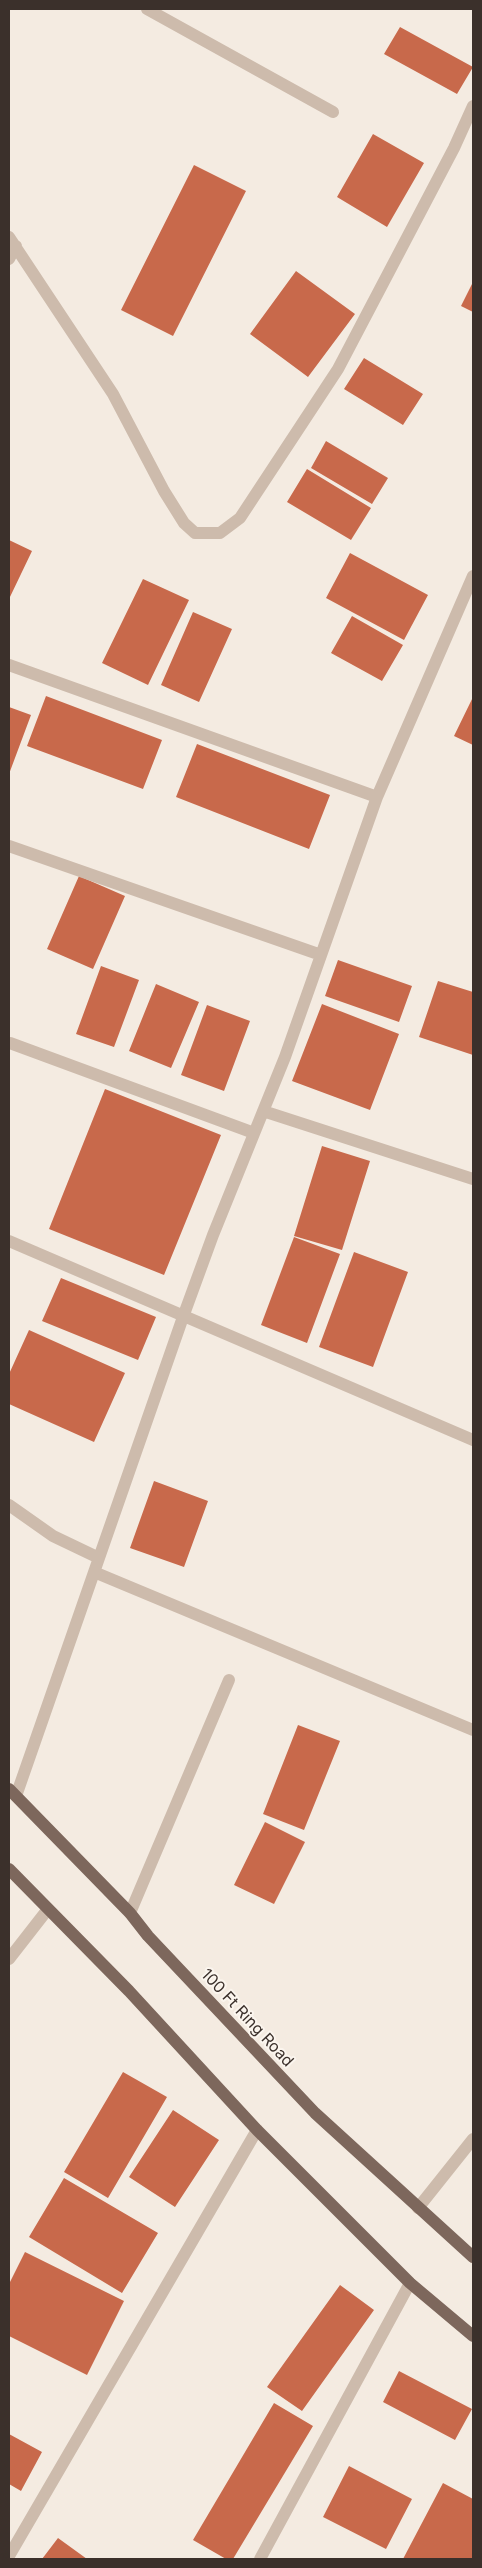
<!DOCTYPE html>
<style>
body{margin:0}
#map{position:relative;width:482px;height:2568px;overflow:hidden;background:#f4ebe1;font-family:Inter,sans-serif}
canvas{display:block}
.frame{position:absolute;inset:0;border:10px solid #3b302b;pointer-events:none}
</style>
<div id="map">
<canvas width="482" height="2568"></canvas>
<div class="frame"></div>
</div>
<script>
const g = document.querySelector('canvas').getContext('2d');
g.lineJoin = 'round';
function fillPath(path, color) {
  g.fillStyle = color;
  g.fill(path, 'evenodd');
}
function strokePath(path, color, width, dash) {
  g.strokeStyle = color;
  g.lineWidth = width;
  g.lineCap = dash ? 'butt' : 'round';
  g.setLineDash(dash || []);
  g.stroke(path);
}
function label(font, color, halo, rows, align = 'center') {
  g.font = font + ' Inter,sans-serif';
  g.lineWidth = 4;
  g.setLineDash([]);
  g.textBaseline = 'middle';
  g.strokeStyle = halo;
  g.fillStyle = color;
  for (const [text, x, y, turn = 0] of rows) {
    g.save();
    g.translate(x, y);
    g.rotate((+turn || 0) * Math.PI / 180);
    g.textAlign = isNaN(turn) ? turn : align;
    if (halo) g.strokeText(text, 0, 0);
    g.fillText(text, 0, 0);
    g.restore();
  }
}
const building = new Path2D(`
 M400,27l73,40 -16,27 -73,-40z
 M373,134l51,29 -37,64 -50,-30z
 M194,165l52,26 -73,145 -52,-26z
 M296,271l59,43 -47,63 -58,-43z
 M473,282v30l-12,-6z
 M364,358l59,36 -20,31 -59,-36z
 M326,441l62,37 -16,26 -61,-36z
 M307,469l64,39 -20,32 -64,-38z
 M9,540l23,11 -23,48z
 M350,553l78,42 -24,45 -78,-42z
 M143,579l46,21 -41,85 -46,-22z
 M193,612l39,17 -33,73 -38,-17z
 M352,616l51,29 -21,36 -51,-28z
 M46,696l116,44 -19,49 -116,-43z
 M473,697v48l-19,-9z
 M9,707l22,8 -22,59z
 M197,744l133,51 -21,54 -133,-52z
 M79,876l46,20 -32,73 -46,-20z
 M338,960l74,26 -13,36 -74,-26z
 M101,966l38,14 -25,67 -38,-13z
 M438,981l35,11v63l-54,-18z
 M156,984l43,18 -28,66 -42,-17z
 M322,1004l77,30 -29,76 -78,-29z
 M207,1005l43,16 -26,70 -43,-16z
 M105,1089l116,46 -57,140 -115,-46z
 M322,1146l48,15 -28,89 -48,-14z
 M294,1237l46,17 -33,89 -46,-18z
 M354,1252l54,20 -35,95 -54,-20z
 M61,1278l95,39 -18,43 -96,-39z
 M29,1330l96,43 -31,69 -85,-38v-30z
 M154,1481l54,20 -24,66 -54,-19z
 M298,1725l42,16 -36,89 -41,-16z
 M265,1822l40,20 -31,62 -40,-19z
 M123,2072l44,25 -59,101 -44,-26z
 M173,2110l46,30 -44,67 -46,-30z
 M64,2178l94,55 -36,60 -93,-56z
 M25,2252l99,49 -37,74 -78,-39v-52z
 M340,2285l34,25 -72,101 -35,-24z
 M399,2371l73,38 -17,31 -72,-38z
 M274,2403l39,23 -80,133h-7l-33,-19z
 M9,2434l33,18 -21,39 -12,-7z
 M349,2466l63,33 -26,50 -63,-32z
 M443,2483l30,16v60h-70z
 M58,2538l29,21h-45z`);
const minor = new Path2D(`
 M147,9l186,103
 M9,237l104,157 51,97 20,32 11,10h25l20,-15 98,-149 116,-221 19,-42
 M9,259l7,-13
 M9,665l368,132
 M9,846l312,109
 M10,1043l244,90
 M263,1111l210,68
 M9,1241l464,199
 M9,1505l44,31 46,22
 M94,1572l379,158
 M16,1796l167,-479 30,-82 72,-178 92,-260 96,-221
 M130,1913l99,-233
 M9,1959l39,-50
 M418,2208l55,-69
 M9,2556l248,-426
 M260,2559l150,-276`);
const major = new Path2D(`
 M9,1789l121,124 18,23 167,177 158,144
 M9,1869l120,122 128,139 153,153 63,53`);
const streetNames = [
 ["100 Ft Ring Road",247,2018,47]
];
fillPath(building, '#c8694b');
strokePath(minor, '#cdbbac', 12);
strokePath(major, '#7d675c', 12);
label('16px', '#3b302b', '#fbf5ee', streetNames);
</script>
